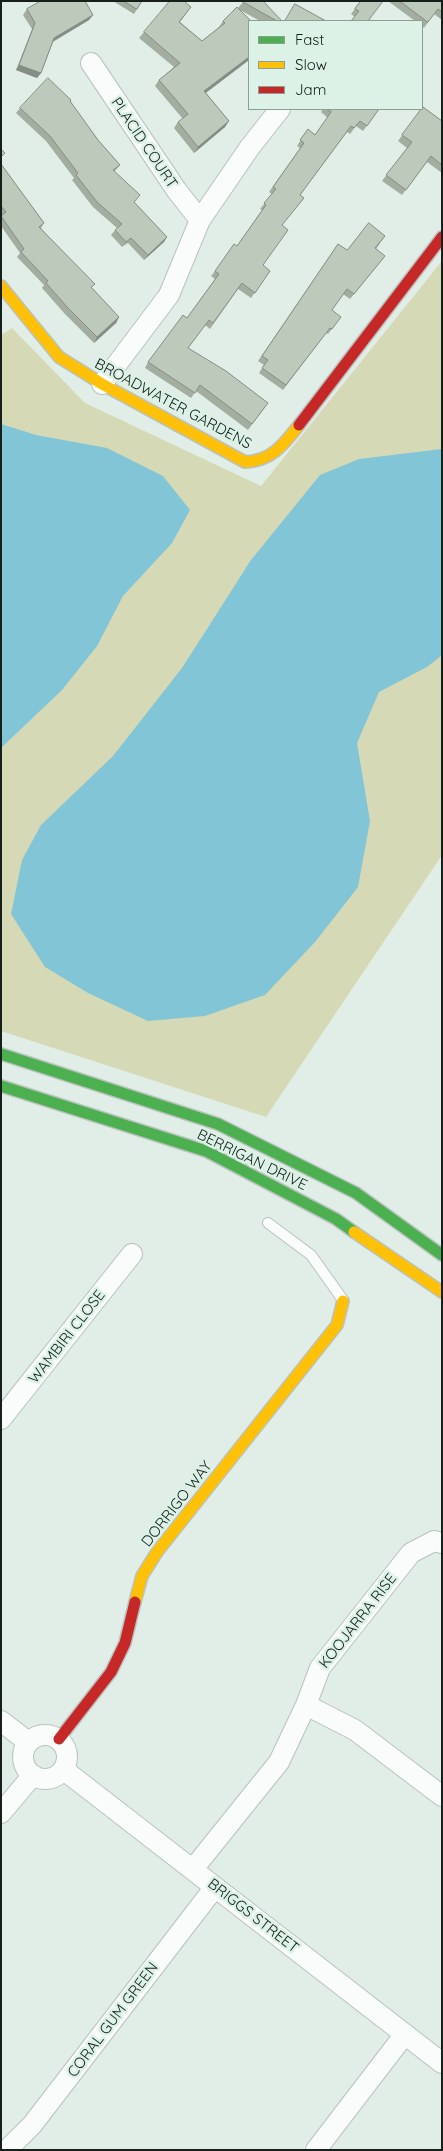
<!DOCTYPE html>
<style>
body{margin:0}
#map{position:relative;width:443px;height:2151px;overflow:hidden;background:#e1ede7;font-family:Quicksand,sans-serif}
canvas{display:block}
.frame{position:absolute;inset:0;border:2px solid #171f1b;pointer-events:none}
.legend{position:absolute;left:248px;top:20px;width:175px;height:90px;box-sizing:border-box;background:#dcf2e6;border:1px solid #8d9e95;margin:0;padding:6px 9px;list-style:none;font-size:15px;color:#171f1b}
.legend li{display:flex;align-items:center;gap:10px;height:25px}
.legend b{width:25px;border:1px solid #8d9e95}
</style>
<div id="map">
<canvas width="443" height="2151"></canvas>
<div class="frame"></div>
<ul class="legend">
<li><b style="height:6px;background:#4caf50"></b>Fast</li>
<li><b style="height:6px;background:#ffc107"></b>Slow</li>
<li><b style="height:6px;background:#c62828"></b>Jam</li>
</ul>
</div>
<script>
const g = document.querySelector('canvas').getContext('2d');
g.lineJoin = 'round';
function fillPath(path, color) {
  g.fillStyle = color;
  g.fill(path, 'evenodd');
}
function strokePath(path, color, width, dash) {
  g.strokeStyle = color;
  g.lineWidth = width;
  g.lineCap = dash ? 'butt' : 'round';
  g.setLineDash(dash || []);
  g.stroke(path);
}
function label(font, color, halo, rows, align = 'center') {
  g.font = font + ' Quicksand,sans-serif';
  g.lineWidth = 5;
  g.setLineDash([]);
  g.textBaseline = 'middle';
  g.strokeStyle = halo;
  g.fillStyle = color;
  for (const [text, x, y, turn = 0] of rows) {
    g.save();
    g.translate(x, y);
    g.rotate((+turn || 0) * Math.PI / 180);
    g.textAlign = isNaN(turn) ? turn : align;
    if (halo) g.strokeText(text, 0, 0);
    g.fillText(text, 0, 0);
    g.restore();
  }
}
const green = new Path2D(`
 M442,261v594l-176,262 -265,-86v-696l11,-7 73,75 176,83z`);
const water = new Path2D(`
 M1,424l35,11 71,13 56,28 27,34 -18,33 -49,53 -26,50 -35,44 -61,58z
 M442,449v206l-15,12 -48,25 -22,51 13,78 -12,66 -43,55 -50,53 -60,21 -57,5 -60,-28 -43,-26 -34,-53 11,-54 19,-35 72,-69 69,-88 69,-108 69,-85 39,-16z`);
const lane = new Path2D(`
 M268,1223l43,32 32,45`);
const street = new Path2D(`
 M91,63l86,128 23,29
 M102,384l67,-89 31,-75 50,-73 30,-38
 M1,1419l131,-165
 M306,1705l49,25 87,66
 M1,1721l27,21
 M23 1757a22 22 0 1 1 44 0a22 22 0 1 1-44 0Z
 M64,1770l378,293
 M1,1813l32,-38
 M193,1869l86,-107 27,-57 14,-37 91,-115 23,-12 8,2
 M7,2150l25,-25 183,-238
 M316,2150l89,-116`);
const fast = new Path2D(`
 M1,1054l217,70 138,69 86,62
 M1,1086l205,65 130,68 18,13`);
const slow = new Path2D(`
 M1,286l58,71 43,27 143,78c27,-1 39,-18 54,-37
 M354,1232l88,60
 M135,1602l7,-26 15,-24 180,-227 6,-24`);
const jam = new Path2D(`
 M299,425l143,-188
 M59,1739l52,-67 14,-29 10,-41`);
const wall = new Path2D(`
 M113,1h29l-8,13z
 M244,1l36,20h-20l-20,-11 9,11v39l-43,33 23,28 -4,6 -31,26 -20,-25 4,-6 5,-3 -28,-33 4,-6 15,-13 -35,-29 5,-6 47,-25 -11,15 22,19 17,-14 4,-6 15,-13z
 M361,1h22l-28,16 -4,-3z
 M388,1h54v19l-8,-6 -10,14 -2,-2v-5h-7z
 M27,9l66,6 -4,5 -36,22 -12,31 -4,5 -21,-8 16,-41 -9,-14z
 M70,101l28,39 22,25 -6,7 20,30 33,35 -3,5 -20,18 -16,-17 -6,4 -11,-12 6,-7 -24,-21 -21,-27 2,-2 -28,-37 -30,-28 4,-5z
 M423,107l19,14v52l-15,-11 -25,33 -20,-14 25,-33 -9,-7z
 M323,109h56l-16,22 -7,-5 -6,8 -3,-2 -47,63 4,3 -22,27 -19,40 7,6 -19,27 -13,-9 -28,40 -5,-4 -17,23 80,55 -20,27 -52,-39 -5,7 -46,-30 3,-6 39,-44 28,-39 -4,-3 4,-5 22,-25 25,-36 -2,-1 12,-15 -3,-2 31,-44 -3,-2 11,-17 7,6 13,-17 -7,-6z
 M1,164l43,59 -3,5 51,60 27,29 -3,6 -22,20 -30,-30 -22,-25 2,-3 -27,-28 3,-4 -19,-27z
 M385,236l-9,13 9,7 -35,43 -7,-5 -11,16 9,7 -13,17 -2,-1 -43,57 -24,-17 5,-8 -6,-4 80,-117 9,6z`);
const shadedWall = new Path2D(`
 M93,15l-4,5 -39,23 4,-5z
 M249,57v3l-49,37 4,-6z
 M19,65l22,8 -4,5 -21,-8z
 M229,121l-4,6 -31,26 4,-6z
 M167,237l-3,5 -20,18 4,-5z
 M119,317l-3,6 -22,20 3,-6z`);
const building = new Path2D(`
 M41,1h44l8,14 -39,23 -13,35 -22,-8 16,-42 -8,-14z
 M124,1h18l-5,8z
 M170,1h14l7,6 -12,15 23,19 23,-18 -2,-2 14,-14 14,14h-2v36l-45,34 25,30 -31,26 -20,-25 10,-8 -29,-34 21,-17 -36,-31z
 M244,1h19l18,19 -1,1h-3l-34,-19z
 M361,1h22l-15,20h-17l8,-10 -4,-2z
 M400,1h42v11l-4,-3 -10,13z
 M295,4l31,17h-41z
 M48,78l23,22 -1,1 28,39 22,25 -7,5 27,25 -6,7 33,35 -19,18 -17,-17 -5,4 -11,-12 7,-6 -25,-22 -21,-27 2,-2 -28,-37 -30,-28z
 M423,107l19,14v44l-11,-9 -25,34 -20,-15 26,-33 -10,-7z
 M327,109h52l-12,17 -7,-5 -6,7 -3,-2 -51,69 4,3 -22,27 6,5 -25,35 7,6 -15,22 -13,-10 -29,40 -4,-3 -21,28 38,23 42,32 -16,21 -52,-39 -5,8 -47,-31 35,-47 4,3 32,-44 -4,-3 19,-27 3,2 29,-41 -2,-2 12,-14 -3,-2 31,-44 -4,-3 8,-11 7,6 16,-23z
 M1,149l4,4 -4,4z
 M1,164l43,59 -5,4 56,57 -4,3 28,30 -22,20 -29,-29 -22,-25 2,-2 -27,-29 3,-3 -23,-33 5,-4 -5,-6z
 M369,223l16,13 -10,12 10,8 -31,38 -7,-5 -15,21 9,7 -9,12 -2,-1 -44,57 -24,-17 6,-8 -6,-4 76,-112 9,6z`);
const streetNames = [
 ["PLACID COURT",144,143,56],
 ["BROADWATER GARDENS",173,404,28],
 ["BERRIGAN DRIVE",252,1160,26],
 ["WAMBIRI CLOSE",67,1337,-52],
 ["DORRIGO WAY",177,1504,-52],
 ["KOOJARRA RISE",358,1621,-52],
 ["BRIGGS STREET",253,1916,38],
 ["CORAL GUM GREEN",113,2020,-53]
];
fillPath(green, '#d6d9b6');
fillPath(water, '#81c5d6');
strokePath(lane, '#b9c2bd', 12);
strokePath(street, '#b9c2bd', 22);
strokePath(fast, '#b9c2bd', 14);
strokePath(slow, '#b9c2bd', 14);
strokePath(jam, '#b9c2bd', 14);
strokePath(lane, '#fafcfb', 10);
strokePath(street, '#fafcfb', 20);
strokePath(fast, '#4caf50', 11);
strokePath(slow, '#ffc107', 11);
strokePath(jam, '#c62828', 11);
fillPath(wall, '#a3aea1');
fillPath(shadedWall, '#848d83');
fillPath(building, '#bdcabb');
strokePath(building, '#848d83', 1);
label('15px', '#171f1b', '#dcf2e6', streetNames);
</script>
